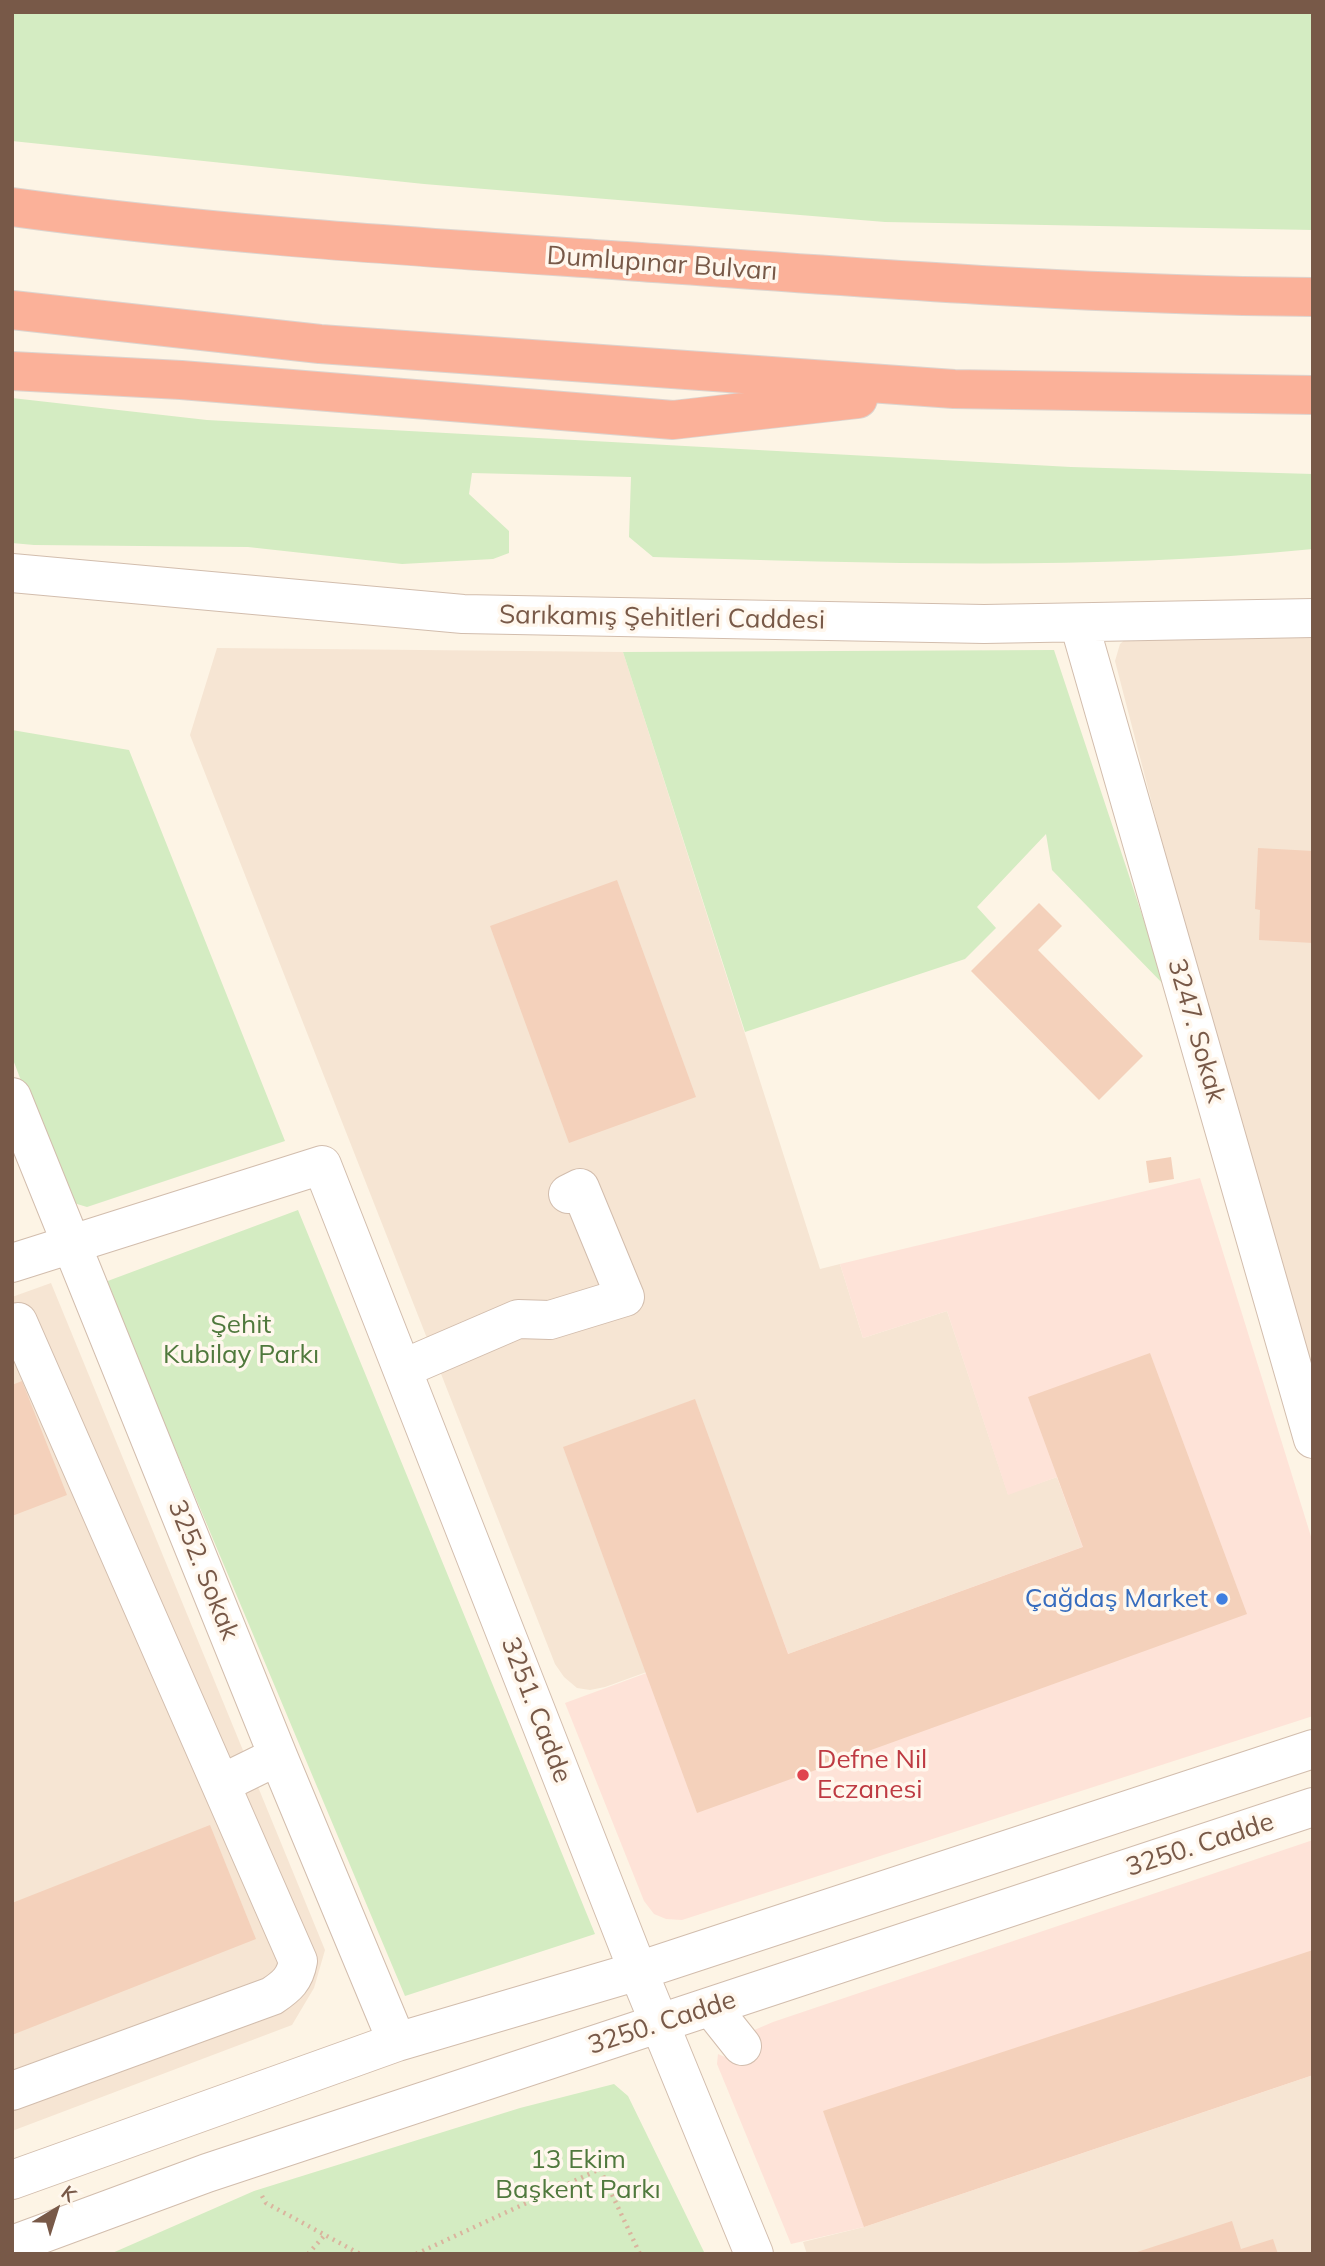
<!DOCTYPE html>
<meta charset="utf-8">
<style>
body{margin:0}
#map{position:relative;width:1325px;height:2266px;overflow:hidden;background:#fdf4e5;font-family:Mulish,sans-serif}
canvas{display:block}
.frame{position:absolute;inset:0;border:14px solid #785948;pointer-events:none}
.north{position:absolute;left:21px;top:2175px;width:70px;height:70px;-webkit-text-stroke:5px #fff7ed;paint-order:stroke;rotate:38deg;font-size:19px;font-weight:700;line-height:28px;text-align:center;color:#785948}
.north::after{content:'';display:block;margin:auto;width:24px;height:32px;background:#785948;clip-path:polygon(50% 0,100% 100%,50% 72%,0 100%)}
</style>
<div id="map">
<canvas width="1325" height="2266"></canvas>
<div class="frame"></div>
<div class="north">K</div>
</div>
<script>
const g = document.querySelector('canvas').getContext('2d');
g.lineJoin = 'round';
function fillPath(path, color) {
  g.fillStyle = color;
  g.fill(path, 'evenodd');
}
function strokePath(path, color, width, dash) {
  g.strokeStyle = color;
  g.lineWidth = width;
  g.lineCap = dash ? 'butt' : 'round';
  g.setLineDash(dash || []);
  g.stroke(path);
}
function label(font, color, halo, rows, align = 'center') {
  g.font = font + ' Mulish,sans-serif';
  g.lineWidth = 7;
  g.setLineDash([]);
  g.textBaseline = 'middle';
  g.strokeStyle = halo;
  g.fillStyle = color;
  for (const [text, x, y, turn = 0] of rows) {
    g.save();
    g.translate(x, y);
    g.rotate((+turn || 0) * Math.PI / 180);
    g.textAlign = isNaN(turn) ? turn : align;
    if (halo) g.strokeText(text, 0, 0);
    g.fillText(text, 0, 0);
    g.restore();
  }
}
const residential = new Path2D(`
 M1313,635v751l-67,-220 -131,-505 5,-17 9,-8z
 M217,648l406,4 197,617 20,-5 23,74 84,-27 61,183 49,-17 26,70 -295,107 -11,-29 -172,62 -15,3 -13,-2 -13,-11 -9,-13 -365,-929z
 M51,1283l274,667 -11,38 -22,37 -280,106v-834z
 M1313,2075v179h-506l-4,-12 61,-15z`);
const commercial = new Path2D(`
 M1200,1178l113,365v173l-631,204 -16,-1 -12,-5 -10,-13 -79,-198 212,-78 12,29 293,-107 -25,-70 -49,18 -61,-184 -84,27 -23,-74z
 M1313,1840v235l-449,152 -73,17 -74,-180 1,-10 7,3 25,-17 2,-9 21,-9z`);
const green = new Path2D(`
 M12,12h1301v218l-428,-8 -461,-38 -412,-43z
 M12,398l195,22 864,47 242,7v75c-219,22 -440,14 -660,8l-24,-20 2,-60 -159,-4 -3,21 40,37v22l-16,6 -91,5 -154,-17 -214,-2 -22,-2z
 M1054,650l112,337 -114,-117 -6,-36 -69,73 19,21 -31,31 -220,73 -122,-380z
 M12,730l117,20 156,391 -198,66 -20,-6 -55,-144z
 M298,1210l297,724 -190,62 -300,-714z
 M614,2084l14,12 77,158h-595l144,-63 266,-83z`);
const building = new Path2D(`
 M1258,848l55,3v92l-54,-3 1,-30 -5,-1z
 M617,880l79,217 -127,46 -79,-217z
 M1039,903l23,23 -24,24 105,106 -44,44 -128,-129z
 M1171,1157l3,22 -25,4 -3,-22z
 M1150,1353l97,261 -550,199 -134,-366 132,-48 93,255 295,-107 -55,-150z
 M22,1381l45,114 -55,21v-131z
 M210,1825l46,114 -244,96v-132z
 M1313,1950v125l-449,152 -41,-116z
 M1232,2221l9,28 32,-10 5,15h-147z`);
const path = new Path2D(`
 M262,2196l4,7 94,51
 M308,2254l17,-19
 M416,2254l184,-85 40,85`);
const minor = new Path2D(`
 M12,573l451,41 521,10 329,-6
 M1079,623l234,816
 M12,1097l266,659 119,286
 M12,1263l310,-98 316,806 116,283
 M402,1369l116,-50 32,1 75,-23 -45,-109 -12,6
 M221,1784l57,-28
 M711,2007l31,39
 M12,2091l260,-95c15,-10 23,-17 26,-35l-280,-639
 M12,2180l385,-138 241,-71 675,-222
 M12,2245l195,-72 1106,-366`);
const highway = new Path2D(`
 M12,207c204,28 409,40 614,54 229,16 457,34 687,36
 M12,310l308,34 634,45 359,6
 M12,371l169,9 492,40 185,-21`);
const markers = [
 [1222,1599,7,"#3f7fe0"],
 [803,1775,7,"#e0444e"]
];
const streetNames = [
 ["Dumlupınar Bulvarı",662,264,4],
 ["Sarıkamış Şehitleri Caddesi",662,618,1],
 ["3247. Sokak",1196,1031,74],
 ["3252. Sokak",203,1570,68],
 ["3251. Cadde",536,1710,69],
 ["3250. Cadde",1200,1845,-18],
 ["3250. Cadde",662,2023,-18]
];
const parkNames = [
 ["Şehit",241,1325],
 ["Kubilay Parkı",241,1355],
 ["13 Ekim",578,2160],
 ["Başkent Parkı",578,2190]
];
const shopNames = [
 ["Çağdaş Market",1208,1599]
];
const healthNames = [
 ["Defne Nil",817,1760],
 ["Eczanesi",817,1790]
];
fillPath(residential, '#f6e5d3');
fillPath(commercial, '#fee3d8');
fillPath(green, '#d4ecc2');
fillPath(building, '#f4d1bb');
strokePath(minor, '#d2bdad', 40);
strokePath(highway, '#dcd4cf', 40);
strokePath(path, '#dab49e', 4.5, [2, 5]);
strokePath(minor, '#fff', 38);
strokePath(highway, '#fbb199', 38);
for (const [x, y, r, color] of markers) {
  const dot = new Path2D();
  dot.arc(x, y, r, 0, 2 * Math.PI);
  g.fillStyle = color;
  g.fill(dot);
  strokePath(dot, '#fff7ed', 2.5);
}
label('26px', '#785948', '#fff7ed', streetNames);
label('26px', '#50793d', '#fff7ed', parkNames);
label('26px', '#366cbe', '#fff7ed', shopNames, 'right');
label('26px', '#be3a42', '#fff7ed', healthNames, 'left');
</script>
